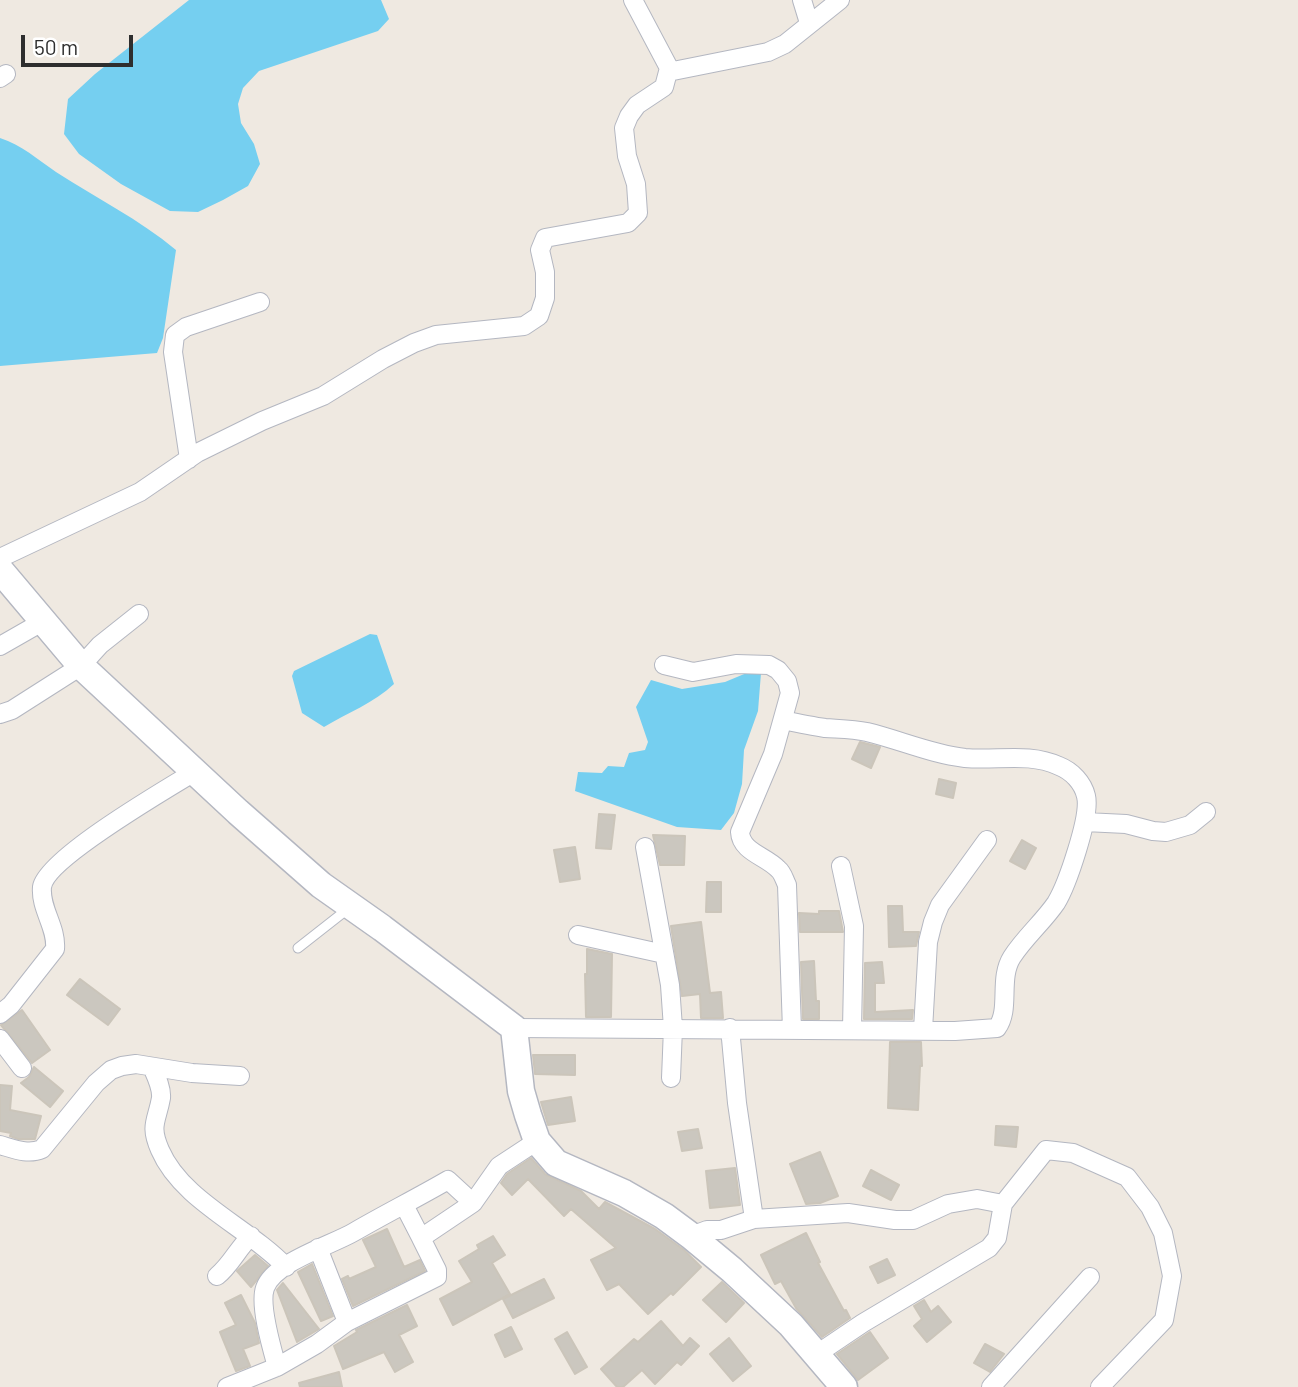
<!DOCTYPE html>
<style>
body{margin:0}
#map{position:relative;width:1298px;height:1387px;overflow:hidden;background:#efe9e1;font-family:Barlow,sans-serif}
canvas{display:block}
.scale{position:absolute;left:21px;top:35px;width:112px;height:32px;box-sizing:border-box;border:4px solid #2e2e2e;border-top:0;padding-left:9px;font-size:21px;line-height:24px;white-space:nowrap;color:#2e2e2e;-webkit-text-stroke:5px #fff;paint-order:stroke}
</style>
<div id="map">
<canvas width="1298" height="1387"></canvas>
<div class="scale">50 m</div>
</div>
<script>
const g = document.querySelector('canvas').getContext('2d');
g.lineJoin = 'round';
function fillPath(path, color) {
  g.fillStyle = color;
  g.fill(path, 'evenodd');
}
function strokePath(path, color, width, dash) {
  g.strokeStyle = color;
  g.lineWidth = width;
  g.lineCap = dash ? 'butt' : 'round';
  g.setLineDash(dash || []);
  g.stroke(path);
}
const water = new Path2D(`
 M189,0h192l8,19 -11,12 -119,40 -16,17 -5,16 3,19 13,21 6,20 -12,22 -25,14 -25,12 -28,-1 -49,-27 -42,-30 -15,-20 4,-35 27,-25z
 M0,138c22,7 37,21 56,34 40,26 83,47 120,78l-13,88 -6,15 -157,13z
 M370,634l7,1 17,49c-20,19 -47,29 -70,43l-22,-14 -10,-37 2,-5z
 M749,672l12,1 -3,38 -14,39 -2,34 -8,29 -13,17 -44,-3 -102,-36 3,-19 24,1 6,-7 16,1 5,-14 16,-3 3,-8 -12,-35 15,-27 31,9 43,-7z`);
const building = new Path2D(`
 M860,742l20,5 -9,21 -19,-9z
 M939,779l17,4 -3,15 -17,-4z
 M599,814l16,1 -4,34 -15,-1z
 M653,835l32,1 -1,29h-24z
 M1022,840l14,8 -11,21 -15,-8z
 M575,847l5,32 -20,3 -6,-32z
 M707,882h14v30h-15z
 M888,906h14l1,26h16l-3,14 -27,1z
 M819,911h20l4,21h-43l-1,-19 20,1z
 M701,922l9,71 11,-1 2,26h-22l-1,-24 -18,2 -11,-70z
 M587,949l25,5 -1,63h-25l-1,-43h2z
 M814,961l2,40h3v18h-16l-2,-57z
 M882,962l2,21h-9v29l38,-2 -1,9h-48l1,-56z
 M80,979l40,30 -12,16 -41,-30z
 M22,1010l28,40 -18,13 -31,-38z
 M890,1042h31l1,24h-2l-2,44 -30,-2z
 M533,1055h42v20l-40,-1z
 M34,1067l29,24 -13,16 -29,-24 8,-6z
 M0,1085l12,1 -2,24 31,6 -6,23h-17l-8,-3 1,-3 -11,-2z
 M571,1097l4,24 -27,4 -7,-23z
 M996,1126l22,1 -2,20 -21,-2z
 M698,1129l4,19 -20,3 -4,-19z
 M820,1152l18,44 -18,7 -14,1 -16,-40z
 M531,1158l14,16 36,17 18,18 6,-7 50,27 29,21 17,17 -28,28 -2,-2 -23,21 -29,-30 -12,6 -16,-30 25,-12 -45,-39 -7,7 -36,-37 -16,16 -11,-12 6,-9z
 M735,1168l5,37 -30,3 -4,-37z
 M871,1170l28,15 -8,15 -28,-14z
 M387,1229l17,38 16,-7 5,11 -72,35 -11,-27 6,-3 1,3 27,-12 -13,-27z
 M806,1233l14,29 -2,1 26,48 2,-1 4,8 -28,19 -26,-29 -15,-27 -6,3 -14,-29z
 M493,1236l12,19 -13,8 18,31 -57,31 -13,-26 32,-17 -13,-21 20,-12 -2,-4z
 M255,1255l13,11 -17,21 -14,-16z
 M887,1259l8,16 -17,8 -8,-16z
 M312,1264l21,52 -12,5 -23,-49z
 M544,1279l10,19 -41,20 -10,-19z
 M722,1282l22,21 -18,19 -23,-22z
 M283,1283l36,46 -22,13 -20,-52z
 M241,1295l14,28 4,20 -16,6 7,17 -14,5 -16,-39 16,-7 -11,-22z
 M924,1300l7,12 7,-6 13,16 -24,20 -13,-16 8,-7 -8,-13z
 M407,1305l10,21 -18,9 14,27 -18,10 -11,-20 -41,17 -9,-23 23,-14 -1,-2z
 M661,1321l22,25 7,-8 9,8 -18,19 -4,-3 -22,22 -13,-14 -19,17h-6l-16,-18 33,-30 4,3z
 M511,1327l11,22 -17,8 -10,-22z
 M567,1332l20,35 -12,7 -20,-35z
 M870,1332l18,26 -30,22 -21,-26z
 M729,1338l22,28 -18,15 -23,-27z
 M985,1344l19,10 -14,18 -16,-9z
 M339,1372l3,15h-42l-1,-4z`);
const lane = new Path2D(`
 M298,948l51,-40`);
const street = new Path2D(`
 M802,0l7,23
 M668,72l100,-20 17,-8 55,-44
 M0,78l6,-4
 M189,459l-16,-107 2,-17 11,-8 74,-25
 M0,558l140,-66 57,-39 65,-32 61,-25 60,-37 31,-16 22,-8 88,-9 15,-10 6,-18v-26l-5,-22 5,-12 83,-15 10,-10 -2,-29 -9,-28 -3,-28 5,-12 8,-11 27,-18 5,-19 -36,-68
 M0,646l42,-24
 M664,665l29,7 43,-8 33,1 9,5 9,11 3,12 -17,61 -33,78c1,20 26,24 38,37 5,4 6,10 9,16l5,145
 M0,714l12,-4 69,-44 19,-21 39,-31
 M1085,822l41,2 27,7 13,1 24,-7 16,-13
 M645,847l25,138 3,43 -2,50
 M841,866l13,60 -2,103
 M578,935l86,19
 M0,1014l11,-9 44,-56c2,-22 -15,-40 -13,-62 4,-28 126,-99 154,-116
 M514,1028l441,3 42,-3c14,-19 1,-49 15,-71 13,-20 31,-35 44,-54 11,-18 35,-87 30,-107 -3,-13 -14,-25 -27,-30 -30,-14 -62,-5 -94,-8 -34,-4 -65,-18 -98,-26 -14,-3 -28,-3 -42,-4 -14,-2 -28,-5 -42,-8
 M730,1028l7,75 17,116
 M923,1030l5,-88 5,-20 7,-17 47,-65
 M0,1039l22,29
 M152,1067c4,9 10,21 9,31 -4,23 -12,27 -1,52 22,51 88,77 126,117
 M0,1145c14,4 28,10 42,4l54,-66 15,-13 11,-4 14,-2 56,9 48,3
 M1003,1204l43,-54 27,3 54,24 23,30 13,26 9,43 -8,44 -64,67
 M404,1205l17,33 52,-35
 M691,1236l16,-6h14l33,-11 94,-6 47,7h18l35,-16 29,-5 26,5 -6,34 -8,10 -126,75 -46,31
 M318,1248l29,74 90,-45v-7l-16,-32
 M217,1276c14,-11 21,-28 34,-40
 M277,1367l40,-23 30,-22
 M227,1387l50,-20c-5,-18 -18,-62 -12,-79 9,-26 67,-43 89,-56 31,-18 63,-34 94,-52l25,23 26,-37 38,-25
 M991,1387l99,-110`);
const secondary = new Path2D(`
 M0,570l81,96 157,146 83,73 61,43 132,100 7,63 7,24 9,26 19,22 68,30 40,23 27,20 41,34 59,55 53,62`);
fillPath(water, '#75cff0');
fillPath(building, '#cbc7bf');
strokePath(building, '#cbc5ba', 2);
strokePath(lane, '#b4b7c1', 11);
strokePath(street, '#b4b7c1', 20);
strokePath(secondary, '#b4b7c1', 29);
strokePath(lane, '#fff', 9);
strokePath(street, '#fff', 18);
strokePath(secondary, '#fff', 26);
</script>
